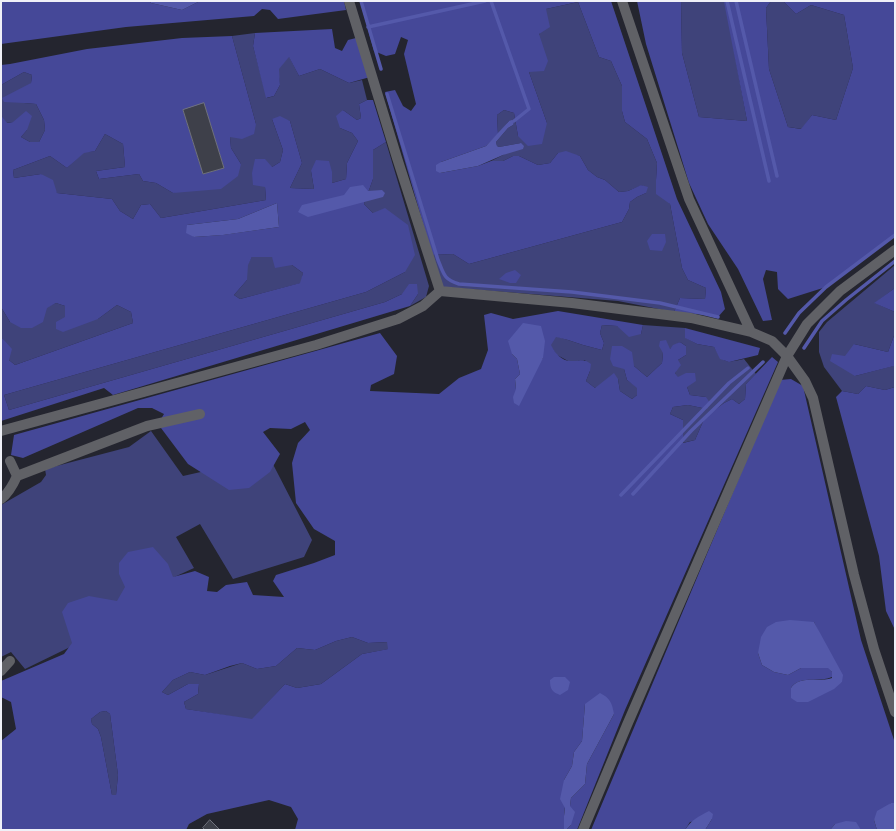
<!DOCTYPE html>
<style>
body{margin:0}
#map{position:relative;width:896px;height:831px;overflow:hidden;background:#24252f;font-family:Commissioner,sans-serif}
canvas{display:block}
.frame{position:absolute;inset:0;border:2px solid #eff0f7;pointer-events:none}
</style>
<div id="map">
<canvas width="896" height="831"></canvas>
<div class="frame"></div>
</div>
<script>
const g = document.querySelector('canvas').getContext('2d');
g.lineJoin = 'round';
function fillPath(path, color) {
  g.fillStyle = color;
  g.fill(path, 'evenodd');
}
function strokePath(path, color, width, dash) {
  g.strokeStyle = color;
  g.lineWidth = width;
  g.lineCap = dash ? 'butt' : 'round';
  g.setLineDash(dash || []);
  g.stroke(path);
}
const green = new Path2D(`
 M681,1h44l22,120 -48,-4 -17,-64z
 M771,1h12l13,13 15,-9 33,10 9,53 -17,52 -24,-5 -10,14 -14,-2 -19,-58 -3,-61z
 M578,2l21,55 12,4 11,25v25l3,11 22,17 10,24 -1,17 14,24 12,64 6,12 18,8 -1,11 -25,-1 -6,14 -56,-11 -175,-14 -11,-32 21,-1 16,10 153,-42 7,-13 1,-7 7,-5 9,-4 -4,-8 -14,6 -9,1 -14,-12 -8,-3 -9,-7 -8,-14 -22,-3 -8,10 -12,2 -19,-9h-6l-10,5h-12l12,-6 18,-12 -22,4 -2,-1 -1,-4 12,-14 5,-3 -4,-4 -11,13 -1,-19 7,-5 10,3 4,23 29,-13 -18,-51 17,-63z
 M255,33l-2,13 14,52 7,-2 6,-11 -2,-16 11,-13 10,20 21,-7 29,14 13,-3 5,20 -8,4 2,14 -4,2 -14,-10 -3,18 12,5 6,8 -11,22 -1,16 -14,4v-11l-21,-1 3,18 -24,-1 12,-25 -12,-42 -18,-2 11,31 -3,12 -8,5 -7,20 1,13 -105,18 -11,-14 -9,1 -8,14 -13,-8 -8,-12 -55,-6 -16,-19 -27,4 -1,-8 37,-14 17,12 17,-16 11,-1 10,-17 18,10 2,23 -29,4 3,8 40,-5 4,7 13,2 17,10 68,-29 -10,-16 -1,-11 26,-13 -24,-88z
 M24,72l8,3 -1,8 -7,20 12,1 8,16 1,10 -6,12h-9l-9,-5 6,-7 -14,-8 -7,1 -5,-8v-30z
 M386,142l43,144 -3,11 -16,9 8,-12h-16l-17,8 -376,108 -5,-15 362,-103 39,-20 -32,-59 -9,-9 9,-25v-29z
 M252,257h20l20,8 11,8 -2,10 -61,16 -6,-4 13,-15v-15z
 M895,265v23l-20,15 20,9v21l-7,19 -34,-8 1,32 38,-10 2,-1v22l-10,3 -19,-4 -8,8 -16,-3 -18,-24 -5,-15v-20l8,-10z
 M56,303l9,3v11l33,2 19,-14 14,7 2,11 -118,42 -6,-5 -6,-21h-2v-32l9,15 37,-15z
 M602,325l15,1 24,8 2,-9 42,3 1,10 11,6 17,3c10,17 11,16 30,12l12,15 -10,10 -1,15 -6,5 -7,-5 -8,4 -19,14 -10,23 -13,3 1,-23 -13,-6 3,-7 15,-2 19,4 -1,-12 -16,-2 -3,-8 -9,-9 -3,-5 3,-13 8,-5v-9l-6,-4 -10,7 -7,4 -1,10 -15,14 -13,-11 -10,3 3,11 10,7v8l-5,4 -12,-8 -2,-12 -23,9 -9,-7 4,-10 -5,-11 -15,2 -13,-7 -7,-10 5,-9 13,4 15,5 19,5 2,-7 -4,-10z
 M151,431l32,45 31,-7 47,-28 51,99 -8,17 -71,22 -33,-55 -24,13 18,31 -81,37 -10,26 -78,38 -14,-17 -10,5v-152l40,-23 5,-7 -1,-6 84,-22z
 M352,637l16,6 20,-1 1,7 -27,5 -41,30 -24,4 -12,-4 -33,36 -66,-11 -2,-7 14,-8 1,-10h-11l-20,11 -6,-3 11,-12 17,-8 15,3 37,-12 15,6 19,-3 21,-18 18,2 21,-9z
 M106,711l4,3 8,61 -2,20h-4l-11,-58 -3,-8 -6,-5 -1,-5 9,-7z`);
const forest = new Path2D(`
 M1,1h149l1,2 31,7 18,-9h144l2,9 -68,9 -8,-9 -8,-1 -8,7 -128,11 -125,17z
 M360,1h251l66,198 44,93 4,17 -7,8 -12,-2 -32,-3 6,-14 25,1 1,-11 -18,-8 -6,-12 -12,-64 -14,-10v-14l1,-17 -10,-24 -22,-17 -3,-11v-25l-11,-25 -12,-4 -21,-55 -32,7 4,18 -11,7 9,27 -4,10 -15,1 18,51 -5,21 -14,2 -10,-10 -4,-23 -10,-3 -7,5 1,19 -12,12 -45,16 -1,11 38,-7 13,-5h12l10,-5h6l19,9 12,-2 8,-10 8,-2 14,5 8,14 9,7 8,3 14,12 9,-1 13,-6 7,2 -2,6 -9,4 -7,5 -1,7 -7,13 -153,42 -16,-10 -21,1 -47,-163 10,-2 8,16 8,5 5,-7 -12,-50 4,-14 -7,-3 -6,17 -9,2 -12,-5z
 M637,1h44l1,52 17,64 48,4 -23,-119 1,-1h46l-5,7 3,61 19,58 13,2 11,-14 24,5 17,-52 -9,-53 -33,-10 -15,9 -13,-13h112v234l-69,52 -38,12 -10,-10 -1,-17 -11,-2 -3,9 9,41 -9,1 -25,-52 -30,-45 -19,-41 -43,-139z
 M332,29l3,19 7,3 6,-11 8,-2 14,39 -21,6 -29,-14 -21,7 -10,-19 -10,12 1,16 -6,11 -8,2 -13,-52 2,-13z
 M232,36l24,88 -2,10 -12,5 -12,-2 1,11 10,16 -3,12 -17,13 -48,4 -17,-10 -13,-2 -4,-7 -40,5 -3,-8 29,-4 -2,-23 -18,-10 -10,17 -11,2 -17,15 -17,-12 -37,14 1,8 27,-4 12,6 4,13 55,6 8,12 13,8 8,-14 9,-1 11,14 105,-18 -1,-13 -12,-2 -1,-12 3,-14h10l7,8 8,-5 3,-12 -11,-31 8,-3 10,5 12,42 -12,25 24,1 -3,-18 5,-11 13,1 3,11v11l14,-4 1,-16 11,-22 -6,-8 -12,-5 -4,-12 7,-6 14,10 4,-2 -2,-14 8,-4h6l13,42 -13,8v29l-9,25 9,9 12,-5 23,17 7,30 -10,17 -39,20 -362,103 5,15 376,-108 17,-8 7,-10h8l1,10 -8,12 -297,89 -9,-7 -103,33v-82h2l9,10 -3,11 6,5 118,-42 -2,-11 -14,-7 -19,14 -35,13 -7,-3v-7l9,-5v-11l-9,-3 -9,5 -4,14 -11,6h-11l-11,-6 -9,-15v-192l6,8 6,-1 13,-11 6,5 -5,14 -6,7 9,5h9l6,-12 -1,-10 -8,-16 -12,-1 -20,-1 -2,-4 29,-15 1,-8 -8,-3 -23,13v-20l9,-1 77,-15 95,-11zM204,104l20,64 -21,6 -20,-64zM277,203l2,24 -57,8 -28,2 -7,-12 51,-6zM252,257h20l3,11 17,-3 11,8 -3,10 -60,16 -6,-4 13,-15 1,-15z
 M652,234h13l1,8 -4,9 -12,-1 -3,-9z
 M515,270l6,5 -5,8h-6l-11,-4 7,-6z
 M895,288v24l-21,-9z
 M558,311l85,14 -2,9 -12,3 -12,-11 -15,-1 -2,8 4,10 -2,7 -19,-5 -15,-5 -12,-3 -5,8c4,8 11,17 22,16 9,0 10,-3 18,3l-1,7 -4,10 9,7 19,-15 4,6 2,12 12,8 5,-4v-7l-10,-8 -3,-11 -11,-3 -3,-7 2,-13h10l10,6 2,14 13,11 15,-14 1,-10 -4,-7 1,-5 6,-1 4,9 3,-4 7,-3 6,4v9l-8,5 3,5 -6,8 3,4 8,-4h9l1,8 -9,6 3,8 16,2 4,6 -3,6 -19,-4 -15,2 -3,7 13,6v23l12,-3 10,-23 19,-14 8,-4 7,5 6,-5 1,-15 26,-27 6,5 -153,348 -48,120h-11l5,-5 -1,-19 1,-8 14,-14 2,-20 27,-50 -29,-10 -3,37 -8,11 -2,14 -8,14 1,27 -1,9v14h-269l3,-11 -7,-12 -22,-7 -62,14 -18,10 -3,6h-185v-89l15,-12 -5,-27 -10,-5v-16l63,-27 8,-11 -10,-31 6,-9 21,-7 28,5 8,-14 -6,-13v-11l9,-11 25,-5 15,17 5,13 22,-6 14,6 -2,14 10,1 9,-7 21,-3 6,13 31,2 -11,-16 3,-6 38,-12 21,-8v-14l-21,-12 -18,-26 -4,-40 6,-20 12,-13 -5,-8 -14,7 -21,-1 -7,4 17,22 -10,18 -21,16 -20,2 -41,-26 -30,-40 6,-10 -12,-6h-14l-115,50 -12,-3 3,-20 366,-102 17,23 -3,18 -23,11 -1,6 69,3 20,-16 22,-9 7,-19 -4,-35 7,-2 22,6zM512,354l31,4 -27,31 -1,-10 5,-5 -3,-15zM352,637l16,6 19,-1 1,7 -26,5 -41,30 -24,4 -12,-4 -33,35 -66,-10 -2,-7 14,-8 1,-10h-11l-20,11 -6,-3 11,-12 17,-8 15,3 25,-9 12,-3 15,6 19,-3 21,-18 18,2 21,-9zM106,711l4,3 8,61 -2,20h-4l-11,-58 -3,-8 -6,-5 -1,-5 9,-7z
 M685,328l75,20 -2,7 -29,7 -9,-3 -6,-12 -17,-3 -12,-6z
 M895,333v32l-1,1 -39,10 -25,-15 2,-7 13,2 9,-12 34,8z
 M791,379l12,7 58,254 34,103v60h-4l-17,17 3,10h-16l-1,-1 -25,-5 -5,6h-125l7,-11 -22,3 -5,8h-94l189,-450zM814,622l28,60 -51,6c1,-2 3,-4 5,-5 9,-6 25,-1 36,-6v-5l-4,-5 -27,1 -13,7 -14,-3 -12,-7 -4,-12z
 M866,386l19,4 10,-3v243l-9,-19 -7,-55 -43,-159 6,-6 16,3z`);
const water = new Path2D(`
 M150,1h50l-18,9 -31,-7z
 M512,120l2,1 -1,4 -5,3 -12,14 1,4 2,1 22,-4 3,3 -1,3 -20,6 -25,11 -38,7 -4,-2v-6l5,-3 45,-16 23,-25z
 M363,185l5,6 14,-1 3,3 -2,4 -75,20 -10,-5 4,-7 42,-10 6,-8z
 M277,203l2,24 -56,8 -29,2 -8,-4 1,-8 51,-6z
 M523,323l18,3 4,15 -2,17 -24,48 -5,-3 -1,-6 3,-8 -1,-10 5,-5 -3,-15 -5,-5 -4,-13z
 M790,620l24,2 29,53 -1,7 -8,7 -26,13h-11l-6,-4v-10c1,-2 3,-4 5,-5 9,-6 25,-1 36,-5v-6l-4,-4h-27l-13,7 -14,-3 -12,-7 -4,-12 3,-16 6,-10 9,-5z
 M554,677h11l5,5 -2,8 -8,5c-8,-3 -10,-6 -10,-15z
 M600,693c10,5 12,10 14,21l-27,50 -2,20 -14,14 -1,8 5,6 -4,13 -5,5h-2v-14l1,-8 -5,-9 4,-19 8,-14 2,-14 8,-11 3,-37z
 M891,803h4v27h-18l-3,-10 3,-9z
 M709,811l4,3 -1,5 -7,11h-20c7,-11 13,-13 24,-19z
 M846,821l10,1 5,8h-31l5,-6z`);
const stream = new Path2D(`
 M361,1l20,68
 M491,1l38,108 -15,12
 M727,1l42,180
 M736,1l41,175
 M368,27l117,-26
 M387,94l51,166c6,14 5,19 21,24l113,8 88,11 58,14
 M785,333l14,-20 27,-26 69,-52
 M804,348l18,-27 24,-21 49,-39
 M633,494l58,-63 72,-69
 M621,495l108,-112 19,-15`);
const building = new Path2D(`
 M204,103l20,65 -21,6 -20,-64z
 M210,820l10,10h-15l-2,-2z`);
const minor = new Path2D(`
 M349,1l48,157 43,133
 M622,1l67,198 62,133 21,9 15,15 18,25 8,17 41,177 20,74 21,63
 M1,431l315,-86 82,-26 25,-13 17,-15 132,12 119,15 60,14
 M17,476l130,-50 53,-12
 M1,499c8,-6 12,-14 16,-23l-7,-15
 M1,671l9,-10
 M583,830l44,-105 160,-369 20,-32 33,-33 55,-41`);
fillPath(green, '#3f437a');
fillPath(forest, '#454898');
fillPath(water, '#5459aa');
strokePath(stream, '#5459aa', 3.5);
fillPath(building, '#3e404a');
strokePath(building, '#70727d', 1);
strokePath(minor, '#606166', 10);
</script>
